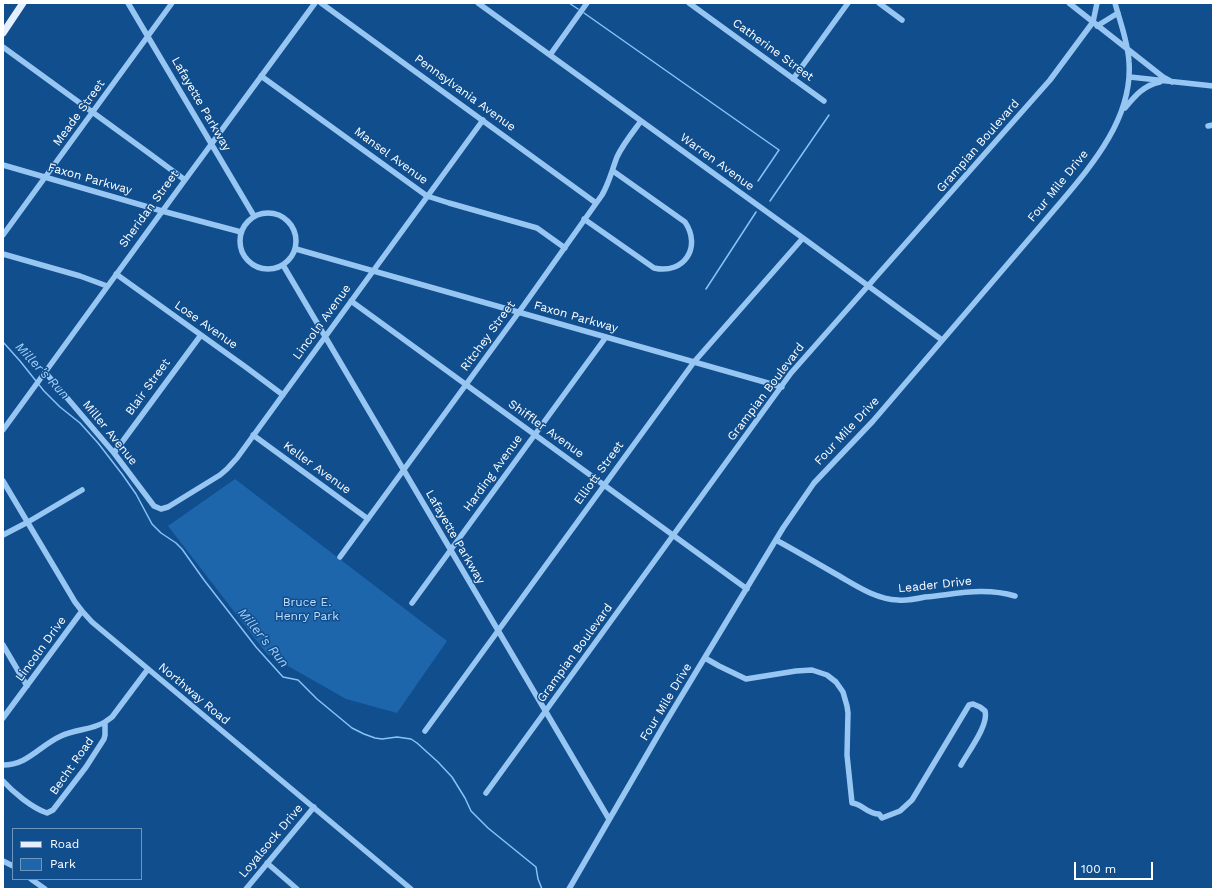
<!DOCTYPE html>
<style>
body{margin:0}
#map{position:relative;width:1216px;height:892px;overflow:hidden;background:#104e8e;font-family:"Work Sans",sans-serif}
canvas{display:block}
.frame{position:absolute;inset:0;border:4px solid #fff;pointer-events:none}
.legend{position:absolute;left:12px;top:828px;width:130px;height:52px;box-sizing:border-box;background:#104e8e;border:1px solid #7095bb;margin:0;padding:5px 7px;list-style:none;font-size:12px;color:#fff}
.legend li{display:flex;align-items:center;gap:8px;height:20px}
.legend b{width:20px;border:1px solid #7095bb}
.scale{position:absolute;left:1074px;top:862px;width:79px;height:18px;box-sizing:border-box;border:2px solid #fff;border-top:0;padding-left:5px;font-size:12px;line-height:14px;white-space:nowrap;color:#fff;-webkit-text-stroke:3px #104e8e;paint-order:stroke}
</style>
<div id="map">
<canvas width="1216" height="892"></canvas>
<div class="frame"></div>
<ul class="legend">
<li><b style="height:5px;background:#e4f0ff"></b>Road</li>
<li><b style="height:11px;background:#1e66ac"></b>Park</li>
</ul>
<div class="scale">100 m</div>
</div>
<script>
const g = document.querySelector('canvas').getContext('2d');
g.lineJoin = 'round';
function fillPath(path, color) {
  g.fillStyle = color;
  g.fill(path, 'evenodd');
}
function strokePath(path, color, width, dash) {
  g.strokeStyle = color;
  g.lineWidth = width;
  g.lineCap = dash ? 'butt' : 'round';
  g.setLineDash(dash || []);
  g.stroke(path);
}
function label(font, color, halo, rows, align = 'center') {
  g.font = font + ' "Work Sans",sans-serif';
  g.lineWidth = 3;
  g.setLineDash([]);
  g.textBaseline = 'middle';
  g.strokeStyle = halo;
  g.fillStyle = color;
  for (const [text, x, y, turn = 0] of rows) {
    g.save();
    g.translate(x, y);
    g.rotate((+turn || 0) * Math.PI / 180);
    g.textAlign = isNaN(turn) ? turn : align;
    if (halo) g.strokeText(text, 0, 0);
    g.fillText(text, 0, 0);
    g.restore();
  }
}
const green = new Path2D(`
 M235,479l212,162 -50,72 -51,-14 -79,-45 -99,-128z`);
const stream = new Path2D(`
 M569,3l9,6
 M584,13l195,137 -21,31
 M770,201l59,-86
 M706,289l50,-77
 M3,342l17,19 24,30 16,16 20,16 18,20 24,31 14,20 16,30 9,9 15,10 6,6 22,31 52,67 27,30 15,3 19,19 35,29 12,6 11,4 7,1 15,-2 14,2 6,4 21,19 14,15 13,21 6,13 17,17 48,39 2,12 4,10`);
const minor = new Path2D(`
 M128,3l126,213
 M321,3l275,200
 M478,3l325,235 139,102
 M689,3l135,98
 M879,3l23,17
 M1069,3l94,74 9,5
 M1097,26l21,-13
 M3,47l147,107 35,26
 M550,55l37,-52
 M261,76l166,120 22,7 88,25 28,20
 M1130,77l83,9
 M793,79l55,-76
 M1125,108c10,-12 19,-23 35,-26
 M1208,126l5,-1
 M3,165l159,46 79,21
 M240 241a28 28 0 1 1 56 0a28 28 0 1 1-56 0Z
 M584,219l70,49c30,7 48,-21 31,-46l-72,-51
 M3,235l169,-232
 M296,249l486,138
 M3,254l77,22 27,10
 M283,265l326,554
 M116,274l131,94 36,27
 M351,301l396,288
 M45,372l69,81 40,53 7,3 7,-2 52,-32 7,-6 10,-11 246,-338
 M3,430l182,-250 130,-177
 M253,435l115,84
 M114,453l87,-118
 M3,481l72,121 7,9 10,11 319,267
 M3,535l25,-13 54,-32
 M776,540c20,11 39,22 58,33 20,11 40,26 64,27 9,1 18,-1 27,-3 32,-3 59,-10 90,-1
 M340,557l179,-245 83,-117c7,-12 10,-25 15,-38 6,-13 16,-25 24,-36
 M412,603l194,-266
 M3,645l24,41
 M705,658l14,8 27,13 50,-8 16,-1 15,5 9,7 7,10 4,14 1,7 -1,42 5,48c11,1 15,11 27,11l3,4 18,-7 12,-11 57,-95 4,-1 7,3 5,4c4,14 -17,41 -24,54
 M3,718l79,-107
 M425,731l269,-369 109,-124
 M3,765c25,0 36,-19 58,-29 14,-7 31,-6 44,-14
 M3,781c10,11 29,27 44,32l6,-3 33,-43 18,-28 1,-4v-13l7,-5 36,-48
 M486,793l305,-420 259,-293 43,-58 4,-19
 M3,861l10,5
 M267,863l30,26
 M31,879l14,10
 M246,889l68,-82
 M569,889l95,-164 119,-197 31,-45 59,-62 187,-218c33,-39 73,-86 69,-141 -1,-20 -9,-40 -14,-59`);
const major = new Path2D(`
 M3,33l20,-30`);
const streetNames = [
 ["Catherine Street",773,50,36],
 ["Pennsylvania Avenue",465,93,36],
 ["Lafayette Parkway",201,104,60],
 ["Meade Street",79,113,-54],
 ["Grampian Boulevard",978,146,-49],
 ["Mansel Avenue",391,156,36],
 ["Warren Avenue",717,162,36],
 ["Faxon Parkway",90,179,16],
 ["Four Mile Drive",1058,186,-51],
 ["Sheridan Street",149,209,-54],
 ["Faxon Parkway",576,317,16],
 ["Lincoln Avenue",322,322,-54],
 ["Lose Avenue",206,325,35],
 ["Ritchey Street",488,336,-54],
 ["Blair Street",148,387,-54],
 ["Grampian Boulevard",766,392,-53],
 ["Shiffler Avenue",546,429,36],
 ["Four Mile Drive",847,431,-47],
 ["Miller Avenue",110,433,51],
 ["Keller Avenue",317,468,36],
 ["Harding Avenue",493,473,-54],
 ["Elliott Street",599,473,-54],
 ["Lafayette Parkway",455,537,60],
 ["Leader Drive",935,585,-6],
 ["Lincoln Drive",41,649,-54],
 ["Grampian Boulevard",575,653,-54],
 ["Northway Road",194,694,40],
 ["Four Mile Drive",666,702,-59],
 ["Becht Road",72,766,-55],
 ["Loyalsock Drive",271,841,-50]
];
const parkNames = [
 ["Bruce E.",307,602],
 ["Henry Park",307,616]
];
const waterNames = [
 ["Miller's Run",42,371,47],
 ["Miller's Run",263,638,51]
];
fillPath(green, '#1e66ac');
strokePath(stream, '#8ac2f7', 1.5);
strokePath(minor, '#98c6f3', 5.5);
strokePath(major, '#e4f0ff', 7);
label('12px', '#fff', '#104e8e', streetNames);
label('12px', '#c0dffd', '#104e8e', parkNames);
label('italic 13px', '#a4d0fa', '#104e8e', waterNames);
</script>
